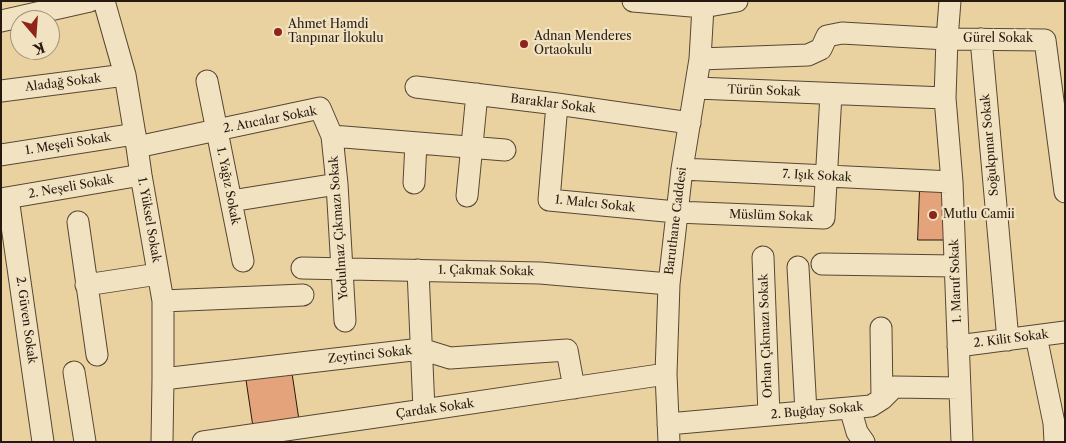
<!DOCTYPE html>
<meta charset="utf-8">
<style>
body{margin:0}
#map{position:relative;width:1066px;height:443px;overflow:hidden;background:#ead2a0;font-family:"Libre Caslon Text",serif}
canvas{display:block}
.frame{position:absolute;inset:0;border:2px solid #251910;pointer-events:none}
.north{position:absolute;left:10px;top:10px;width:50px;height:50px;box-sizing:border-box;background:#f1e2c1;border:1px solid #9f927a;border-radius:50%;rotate:162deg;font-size:14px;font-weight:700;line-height:20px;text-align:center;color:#251910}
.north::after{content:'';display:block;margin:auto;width:18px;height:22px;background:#8f2418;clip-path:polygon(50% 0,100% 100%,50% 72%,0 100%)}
</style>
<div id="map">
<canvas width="1066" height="443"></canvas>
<div class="frame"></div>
<div class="north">K</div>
</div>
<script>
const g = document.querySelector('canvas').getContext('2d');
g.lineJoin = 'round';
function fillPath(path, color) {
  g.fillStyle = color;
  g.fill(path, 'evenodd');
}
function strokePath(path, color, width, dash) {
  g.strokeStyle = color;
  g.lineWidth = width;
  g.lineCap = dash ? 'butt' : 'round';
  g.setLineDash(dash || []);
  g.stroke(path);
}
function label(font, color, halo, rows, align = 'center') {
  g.font = font + ' "Libre Caslon Text",serif';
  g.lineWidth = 4.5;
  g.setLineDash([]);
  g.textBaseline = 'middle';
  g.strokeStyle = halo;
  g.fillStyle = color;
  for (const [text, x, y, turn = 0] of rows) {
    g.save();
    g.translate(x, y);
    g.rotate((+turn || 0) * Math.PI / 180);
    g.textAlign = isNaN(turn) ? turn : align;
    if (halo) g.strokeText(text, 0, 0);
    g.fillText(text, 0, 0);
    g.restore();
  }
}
const building = new Path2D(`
 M920,188l25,2 4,50h-31z
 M292,373l7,47 -46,7 -7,-47z`);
const minor = new Path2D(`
 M104,1l21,74 12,72 4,28 22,126v78l-1,63
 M633,1l70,6 34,-6
 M950,1l-3,38 -2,59 7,84 10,260
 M1,21l89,-20
 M981,39l27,301
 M700,59l108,-4 13,-6 6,-13 15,-3 105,6 98,1 20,152
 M207,81l36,180
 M416,87l141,17 133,19
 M696,88l249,10
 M1,91l124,-16
 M557,104l-8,96 127,12 148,6 7,-124
 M332,136l5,48 8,137
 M137,147l183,-39 12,28 173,14
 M1,155l134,-21
 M682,169l270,13
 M414,183l2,-40
 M467,196l10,-102
 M8,198l35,244
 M1,199l140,-24
 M231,201l106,-17
 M78,222l19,133
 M763,257l6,158
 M822,264l133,2
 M798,267l8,145
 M302,268l238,5 129,11
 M418,270l6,140
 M86,285l72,-11
 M163,301l140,-6
 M881,328l1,71
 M1036,336l18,87 1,19
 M958,346l107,-14
 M74,372l11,70
 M163,379l258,-30 29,9 117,-8 7,38
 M850,408l7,24 7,10
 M668,424l203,-18 11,-7 12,-12 66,1
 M203,442l221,-32 242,-36
 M669,442l-3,-68 3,-90 13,-115 18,-110 3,-52 1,-6`);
const markers = [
 [278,32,5,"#8f2418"],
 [524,44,5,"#8f2418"],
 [933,215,5,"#8f2418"]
];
const poiNames = [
 ["Ahmet Hamdi",288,25],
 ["Tanpınar İlokulu",288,39],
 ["Adnan Menderes",534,37],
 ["Ortaokulu",534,51],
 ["Mutlu Camii",943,215]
];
const streetNames = [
 ["Gürel Sokak",998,39],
 ["Aladağ Sokak",63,83,-7],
 ["Türün Sokak",764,91,2],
 ["Baraklar Sokak",553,104,7],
 ["2. Atıcalar Sokak",270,120,-11],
 ["1. Meşeli Sokak",68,144,-9],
 ["Soğukpınar Sokak",990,145,-95],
 ["7. Işık Sokak",817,176,3],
 ["1. Yağız Sokak",228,186,79],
 ["2. Neşeli Sokak",71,187,-10],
 ["1. Malcı Sokak",595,204,6],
 ["Müslüm Sokak",771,216,2],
 ["1. Yüksel Sokak",149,220,80],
 ["Baruthane Caddesi",676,221,-83],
 ["Yodulmaz Çıkmazı Sokak",339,228,-94],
 ["1. Çakmak Sokak",486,271,1],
 ["1. Maruf Sokak",956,281,-92],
 ["2. Güven Sokak",26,320,82],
 ["Orhan Çıkmazı Sokak",766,336,-92],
 ["2. Kilit Sokak",1011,339,-7],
 ["Zeytinci Sokak",370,355,-6],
 ["Çardak Sokak",435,409,-8],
 ["2. Buğday Sokak",817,411,-5]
];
fillPath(building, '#e4a37a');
strokePath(building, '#251910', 1);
strokePath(minor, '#564734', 23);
strokePath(minor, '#f1e2c1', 21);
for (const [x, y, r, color] of markers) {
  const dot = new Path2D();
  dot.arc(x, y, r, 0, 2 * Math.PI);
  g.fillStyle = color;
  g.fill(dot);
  strokePath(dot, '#f1e2c1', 2);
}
label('12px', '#251910', '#f1e2c1', poiNames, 'left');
label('12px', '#251910', '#f1e2c1', streetNames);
</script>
